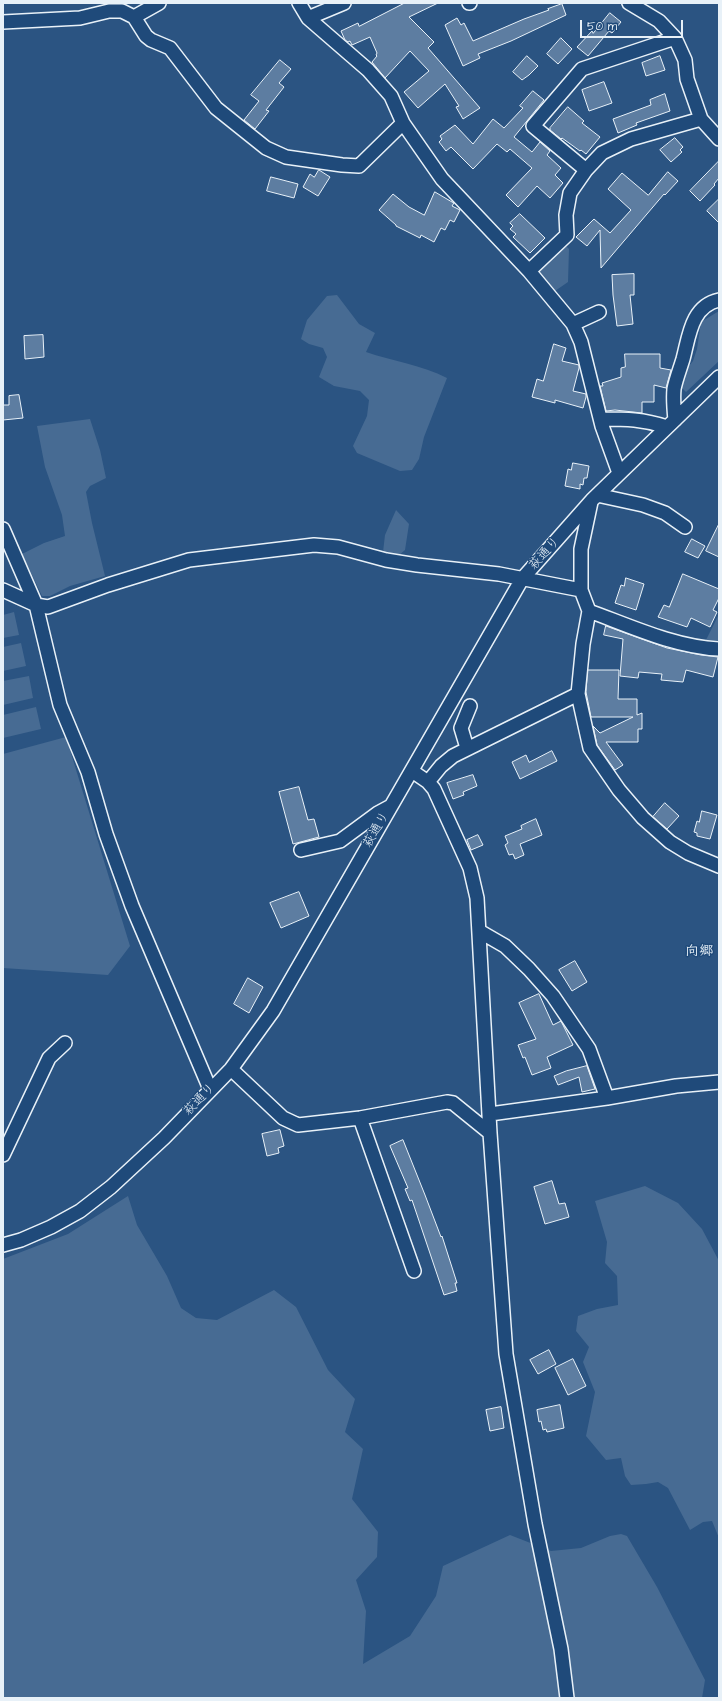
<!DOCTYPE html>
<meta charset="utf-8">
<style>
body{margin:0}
#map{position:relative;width:722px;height:1701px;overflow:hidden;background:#2b5482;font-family:"Architects Daughter",sans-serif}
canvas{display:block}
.frame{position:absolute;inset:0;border:4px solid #e8f1f8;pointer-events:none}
.scale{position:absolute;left:580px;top:20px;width:103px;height:18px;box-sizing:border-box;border:2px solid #e8f1f8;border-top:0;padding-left:5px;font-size:12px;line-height:14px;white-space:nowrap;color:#e8f1f8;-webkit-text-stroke:3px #1f4a7a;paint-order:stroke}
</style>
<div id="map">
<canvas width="722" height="1701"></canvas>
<div class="frame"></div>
<div class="scale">50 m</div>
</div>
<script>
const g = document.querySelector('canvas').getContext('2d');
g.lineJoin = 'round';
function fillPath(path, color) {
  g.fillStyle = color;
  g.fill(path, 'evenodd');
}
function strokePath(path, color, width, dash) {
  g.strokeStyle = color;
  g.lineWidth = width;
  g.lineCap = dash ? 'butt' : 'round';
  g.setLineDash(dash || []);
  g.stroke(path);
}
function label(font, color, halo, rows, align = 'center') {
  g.font = font + ' "Architects Daughter","Klee One",sans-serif';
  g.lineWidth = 3;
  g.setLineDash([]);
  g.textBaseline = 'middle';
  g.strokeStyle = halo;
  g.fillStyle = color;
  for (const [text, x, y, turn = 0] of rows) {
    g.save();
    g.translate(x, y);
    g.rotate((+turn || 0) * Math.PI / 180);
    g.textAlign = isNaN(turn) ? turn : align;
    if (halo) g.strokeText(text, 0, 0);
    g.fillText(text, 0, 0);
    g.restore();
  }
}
const green = new Path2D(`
 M565,245l4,4 -1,33 -13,9 -15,-17 -3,-5z
 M337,295l22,29 16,9 -9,19c26,9 56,13 81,26l-23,59 -5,22 -7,11 -12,1 -43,-18 -4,-7 14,-30 2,-16 -9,-9 -26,-5 -15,-9 8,-20 -4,-9 -14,-4 -8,-5 6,-19 20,-24z
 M719,311v50l-33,31 -6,-6 4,-14 9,-11 4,-12 4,-27z
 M90,419l10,31 6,28 -16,8 -4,6 6,31 13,53 -35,10 -20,10h-8l-20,-42 22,-11 21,-7 -3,-21 -17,-48 -8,-41z
 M396,510l13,14 -4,26 -7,6 -15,-4 2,-17z
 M14,612l5,23 -16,3v-23z
 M719,614v26h-13z
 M21,643l5,23 -23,5v-24z
 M29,676l4,22 -30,7v-24z
 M36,707l5,22 -38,9v-23z
 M66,737l64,209 -22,29 -105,-7v-214z
 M645,1186l33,17 24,26 17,32v277l-7,-17 -9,1 -13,8 -22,-42 -10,-6 -12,2 -15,1 -6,-9 -4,-18 -15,2 -20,-24 9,-44 -12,-30 6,-15 -13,-16 2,-15 19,-7 21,-4 -1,-29 -12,-13 2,-21 -12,-41z
 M128,1196l9,29 30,51 14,32 15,10 21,2 57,-30 22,17 32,63 27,29 -10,33 18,17 -11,50 26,33 -1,25 -21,23 10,31 -3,53 47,-28 26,-40 7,-30 67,-31 41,16 30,-3 29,-12 11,-2 6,2 30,51 48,93 -3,18h-699v-439l65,-25z`);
const building = new Path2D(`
 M405,3h33l-29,14 25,25 -6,6 52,60 -17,11 -7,-12 3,-1 -14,-22 -27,24 -14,-16 25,-21 -19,-20 -25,27 -13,-16 5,-6 -1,-1 1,-2 -7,-16 -18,8 -2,-4 -2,1 -3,-2 -4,-9 17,-8 1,3z
 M562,4l4,11 -55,26 -33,13 2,4 -17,8 -18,-41 12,-7 4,7 3,-2 9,18 51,-22 25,-9 -1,-1z
 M610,13l11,9 -9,11 -3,-2 -21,25 -11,-9 15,-16 1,2z
 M561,38l11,11 -14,15 -11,-10z
 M527,56l11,10 -9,9 -7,5 -9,-8z
 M660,56l5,14 -19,6 -4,-13z
 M280,60l11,9 -12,14 5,4 -18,23 3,1 -14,18 -11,-9 15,-19 -8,-6z
 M604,82l8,21 -23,8 -7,-21z
 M533,91l11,9 -30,37 18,15 8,-10 10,9 -3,4 14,13 -6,7 8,8 -13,15 -13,-12 -19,21 -12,-12 26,-27 -22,-19 -3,3 -10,-8 -24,25 -22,-22 -5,4 -7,-9 3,-3 -2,-3 15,-11 18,19 20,-25 11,9 19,-20 -3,-2z
 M665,94l5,17 -34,12 1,2 -19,8 -5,-14 38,-14 -1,-5z
 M568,107l16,14 -2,2 18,14 -14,17 -5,-4 -1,1 -18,-13 -1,1 -11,-9v-2z
 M675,138l8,9 -3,3 2,2 -11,10 -11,-12z
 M719,161v17l-5,6 1,1 -15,16 -10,-10z
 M319,170l11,7 -12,19 -15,-9 7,-13 4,3z
 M668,172l10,9 -13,14 -1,-1 -63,74 -1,-38 -13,16 -11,-9 18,-18 16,14 21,-23 -23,-21 14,-16 26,22z
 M271,177l27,7 -4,14 -27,-7z
 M435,192l17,10 2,1 -2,3 8,4 -6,12 -4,-2 -5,10 -4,-2 -7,14 -13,-7 -1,3 -24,-12v-1l-17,-15 14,-16 16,13 15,8z
 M719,199v24l-12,-12z
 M520,214l25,24 -15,15 -17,-16 3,-3 -6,-5 3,-3 -3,-3z
 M634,274v21h-4l3,29 -16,2 -4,-31 -1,-20z
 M43,335l1,22 -19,2 -1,-23z
 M554,344l12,4 -4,13 17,4v3l-6,23 13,3v3l-3,11 -28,-8v3l-23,-6 5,-18 6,2z
 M625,354h35v14l11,2 -5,18 -12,-3v17h-12v11l-27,-3 -9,1 -6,-25h3l-1,-3 19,-6v-9l4,-1z
 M19,395l4,23 -20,2v-15h6v-9z
 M573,463l16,3 -2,12h-3l-1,7 -3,-1v5l-15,-3 3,-17 3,1z
 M719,524v33l-13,-6z
 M692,539l13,7 -7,12 -13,-6z
 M683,574l36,15v9l-6,12 4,2 -7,15 -19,-9 -4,9 -29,-10 6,-12 5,2z
 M626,578l18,6 -8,26 -21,-7 6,-18 3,1z
 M606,626l61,22 34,7 17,2 -5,20 -27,-7 -3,12 -22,-2 1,-6 -23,-2 -1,6 -18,-2 3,-37 -19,-4z
 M588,670h31l-1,29h19v16l5,-2v16h-4v13h-32l17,23 -8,5 -18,-25 -4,-19 7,7 33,-16h-42l-5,-25z
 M552,751l5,10 -37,18 -8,-17 14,-7 3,7z
 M473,775l4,11 -14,6 1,3 -11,4 -6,-16z
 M299,787l9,33 6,-1 5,18 -26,7 -14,-52z
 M665,803l14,13 -12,13 -14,-12z
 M702,811l15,4 -7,24 -13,-3v-3l-3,-1 3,-11 2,1z
 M536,819l6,16 -22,9 4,11 -9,4 -2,-5 -4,1 -4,-10 3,-2 -3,-7 17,-7 -1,-3z
 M478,835l5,10 -12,5 -4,-10z
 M299,892l10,24 -28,12 -11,-25z
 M575,961l12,21 -15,9 -13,-21z
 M248,978l15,9 -14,26 -15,-9z
 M539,994l14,31 8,-4 12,24 -26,12 4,11 -19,7 -7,-18 -2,1 -5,-13 18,-6 -17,-36z
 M587,1066l8,23 -13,3 -3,-15 -21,8 -4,-9 12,-5z
 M280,1130l4,16 -6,2 1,5 -12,3 -5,-22z
 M403,1140l22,55 16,42 1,-1 15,47h-2l2,8 -13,4 -32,-95 -2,1 -5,-12 3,-1 -18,-42z
 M552,1181l7,23 6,-1 4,14 -24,7 -11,-37z
 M549,1350l7,14 -18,10 -8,-14z
 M573,1359l13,27 -18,9 -13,-27z
 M560,1405l4,23 -17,4 -1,-3 -3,1 -2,-9 -2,1 -2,-12z
 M501,1407l3,21 -14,3 -4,-21z`);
const minor = new Path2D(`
 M299,3l9,15 60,52 23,26 12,27 39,56 87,92 44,53 8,18 21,84 17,47
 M469,3h1
 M629,3l30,18 16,17 10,22 2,19 14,40 18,20
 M134,17l25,-14
 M308,18l36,-15
 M3,22l77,-4 29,-7h13l12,6 12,19 5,4 19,8 46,60 50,40 20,9 56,8 17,1 44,-43
 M586,170l-53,-44 49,-57 93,-31
 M529,271l38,-36 -1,-20 4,-22 16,-23 16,-17 29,-14 70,-20
 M573,324l26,-12
 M601,419c25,0 42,0 66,8
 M675,420c-1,-10 -2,-21 -1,-31 2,-10 6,-20 9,-30 6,-22 8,-53 36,-59
 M597,495l46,10 22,8 20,14
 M591,502l-10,47v41l8,21 -6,33 -5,50 12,54 29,42 24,28 27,24 18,11 31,13
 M3,529l33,76 24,100 28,67 18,62 26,72 78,183
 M3,590l33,15 12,2 60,-22 81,-25 125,-15 24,2 48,13 31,5 82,9 82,16
 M589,611c41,15 86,36 130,38
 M467,748l-6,-20 9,-22
 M412,771l16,11 6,7 36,79 7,30 13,235 16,221 29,170 26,125 6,49
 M428,782l13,-16 12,-10 125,-62
 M301,850l39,-9 38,-28 13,-7
 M479,931l26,15 24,23 24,27 36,53 18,49
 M231,1069l52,49 15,7 62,-7 87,-16 6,1 37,30
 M490,1114l117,-16 69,-12 43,-4
 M360,1118l54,153
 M3,1155l46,-97 16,-15
 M3,1245l18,-5 30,-13 29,-16 31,-24 53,-49 67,-69 42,-58 249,-432 70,-79 127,-123`);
const streetNames = [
 ["萩通り",545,554,-48],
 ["萩通り",377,830,-60],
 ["萩通り",200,1100,-46]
];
const neighbourhoodNames = [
 ["向郷",699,952]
];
fillPath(green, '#476b93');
fillPath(building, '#5d7da1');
strokePath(building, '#e8f1f8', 1);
strokePath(minor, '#e8f1f8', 16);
strokePath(minor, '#1f4a7a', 13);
label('13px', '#e8f1f8', '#1f4a7a', streetNames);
label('bold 14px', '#e8f1f8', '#1f4a7a', neighbourhoodNames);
</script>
